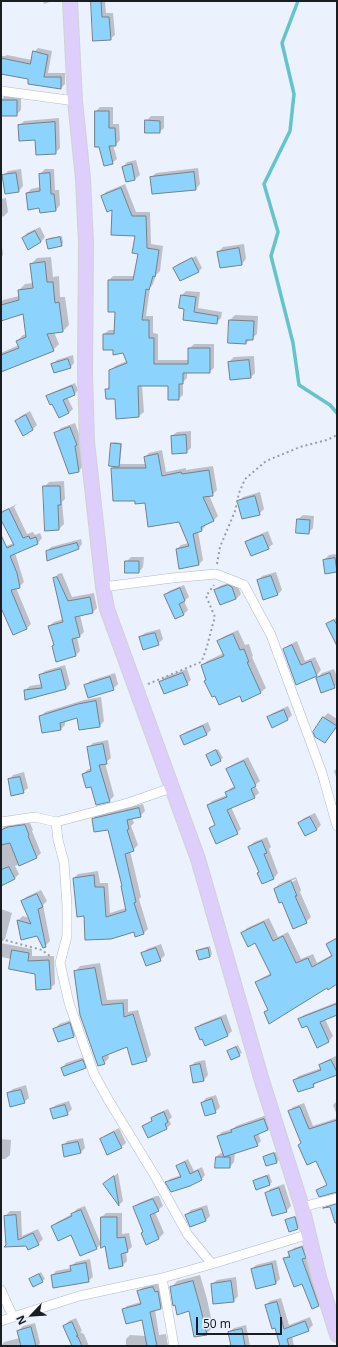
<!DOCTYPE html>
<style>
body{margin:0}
#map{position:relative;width:338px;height:1347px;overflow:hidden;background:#ebf1fd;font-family:"Noto Sans",sans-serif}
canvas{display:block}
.frame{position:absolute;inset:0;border:2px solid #1a1d22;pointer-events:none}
.north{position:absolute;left:12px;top:1295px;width:40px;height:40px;-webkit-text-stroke:3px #ebf1fd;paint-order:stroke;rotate:245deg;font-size:11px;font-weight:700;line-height:16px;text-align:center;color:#1a1d22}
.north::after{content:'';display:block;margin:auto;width:14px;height:18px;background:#1a1d22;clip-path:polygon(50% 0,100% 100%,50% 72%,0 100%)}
.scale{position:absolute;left:196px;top:1317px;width:86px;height:18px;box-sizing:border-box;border:2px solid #1a1d22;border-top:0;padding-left:5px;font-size:12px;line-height:14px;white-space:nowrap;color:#1a1d22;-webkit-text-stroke:3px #ebf1fd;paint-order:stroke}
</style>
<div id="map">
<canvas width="338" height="1347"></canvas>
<div class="frame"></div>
<div class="north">N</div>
<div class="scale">50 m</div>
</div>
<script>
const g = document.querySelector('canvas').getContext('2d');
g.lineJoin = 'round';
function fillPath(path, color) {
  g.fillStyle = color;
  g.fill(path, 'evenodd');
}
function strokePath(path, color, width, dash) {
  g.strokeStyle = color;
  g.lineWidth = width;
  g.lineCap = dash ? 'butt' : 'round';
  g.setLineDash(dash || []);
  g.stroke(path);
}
const shadow = new Path2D(`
 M43,1h9l-8,3z
 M92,1h13l1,12h7l2,22 -5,4z
 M38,48l14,3 -4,22h17v11l-4,4 -32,-9 -28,-6v-17h4l2,-1 25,5 2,-8z
 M5,96h16v14l-5,5h-15v-15z
 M100,107h13v17h6l1,16 -4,5h-3l4,14 -5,4 -16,-52z
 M151,116h13v12l-5,4 -13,-11z
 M59,118l1,30 -5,5 -36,-27 5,-5z
 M136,160l4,15 -5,4 -9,2 -3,-14 4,-5z
 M198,168l2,16 -4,5 -45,-11 5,-5z
 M21,169l2,17 -4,5 -16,-15 5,-5z
 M45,169h9l1,21h4l1,15 -4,5 -16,-3 -13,-14 4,-4 9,-2v-13z
 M125,184l11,28h14l1,32 12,2 -3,25 -4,4 -3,9 -3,4 -4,28h7v17l5,1v26h31v-11l5,-5h20v24l-5,4h-22v6l-4,4v13l-5,4 -9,-14h-27l2,27 -5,4 -22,2 -1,-20 -10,-8 4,-4v-15l5,-5 12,-5 -4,-10 -9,-2 -10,-15 5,-4h6l1,-19 -7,-31 4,-4h22l4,-23 -3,-18 -34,-39 4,-4z
 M6,198l2,14 -4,4 -3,1v-18z
 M40,227l5,10 -4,5 -18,-4 4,-5z
 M62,236l1,7 -2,2 -14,-5 2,-2z
 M1,238l2,17 -2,2z
 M244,244l2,15 -4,5 -24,-12 5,-5z
 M196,256l6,12 -4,4 -23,-4 3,-4z
 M51,257l2,20 6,-1 1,21h5l4,28 -6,6 -9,1 5,12 -6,6 -52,21v-18l18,-8 -2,-4 6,-6 3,-1 -2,-21 -23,7v-18l2,-2 16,-4v-6l6,-6 8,-1 -2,-19 6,-6z
 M186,291l14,1 -2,16 24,4 -1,6 -5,5 -31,-15 -3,-13z
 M235,315l23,1 -1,18 -11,9 -17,-1 1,-22z
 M73,355l1,8 -4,5 -18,-4 5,-4z
 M254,356l1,17 -4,4 -22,-15 5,-5z
 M75,383l3,7 -3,4 -8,3 6,12 -4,4 -9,4 -7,-14 -6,-6 4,-4z
 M30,411l7,14 -4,4 -10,6 -7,-14 5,-5z
 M75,423l6,17 -2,2 4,24 -4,5 -23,-38 5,-5z
 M191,431v17l-5,4 -14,-16 5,-4z
 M114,442l8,1 -2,21h26l-1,-7 4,-4 13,-3 4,22 20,-4v2l27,-4 4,24 -5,5h-3l9,21 -4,4 -9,4 1,1 -4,5 -4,1 5,29 -4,4 -19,4 -3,-19 4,-4 8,-2 -9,-22 -34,-19 -10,-2 -24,-32 3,-2 -3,-22z
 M64,481l1,18 -3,3 2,22 -5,5 -15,-42 5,-5z
 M260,492l4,17 -5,5 -20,-13 4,-4z
 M17,504l-3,3 13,27 6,-2 2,3 5,-2 2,5 -4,5 -23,10 9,29 -5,5 -3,1 15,36 -4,4 -26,-22v-58l13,-5 -13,-23v-8z
 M303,515l11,1 -1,12 -5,5 -10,-14z
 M268,531l5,13 -5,4 -22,-6 5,-4z
 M81,539l1,5 -4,5 -31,3 4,-5z
 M337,554v17h-1l-12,-11 5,-5z
 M131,557h13l-1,10 -4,5 -13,-10z
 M276,572l6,18 -5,5 -19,-14 4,-5z
 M62,573l10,24 22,-4 3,15 -4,4 -13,3 4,17 -4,4 -3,1 3,14 -4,4 -23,-9 1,-2 -5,-18 5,-4 9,-3 -9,-40 4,-5z
 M234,581l2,1 5,12 -5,5 -16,5 -5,-14 5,-4z
 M184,585l5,12 -5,4 4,9 -4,4 -8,4 -11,-23 4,-4z
 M337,617v18l-10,-11z
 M160,629l3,10 -5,5 -18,-7 5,-4z
 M238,630l7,15 4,-1 4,12 -1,1 14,31 -5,4 -21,3 -33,-15 -5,-14 5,-5 17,-8 -5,-11 4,-5z
 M297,641l8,20 10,-4 6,13 -4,5 -20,9 -13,-34 5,-5z
 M65,665l5,19 -4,5 -41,1 5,-4 12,-2 -2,-9 5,-4z
 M187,669l4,11 -5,5 -26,-3 5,-5z
 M334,669l3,8v8l-3,2 -17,-9 5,-5z
 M115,673l3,11 -5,5 -28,-3 5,-5z
 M101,697l3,24 -4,5 -22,-9 -13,4v4l-4,4 -20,-12 4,-5 39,-12z
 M288,706l4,9 -4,4 -16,7 -4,-9 5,-4z
 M328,713l9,6v8l-12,15 -1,-25z
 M208,722l3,8 -4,4 -26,2 5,-4z
 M108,740l3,18 -6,5 9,33 -5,5 -17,-15 -9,-12 4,-4 5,-2 -4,-20 5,-5z
 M218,749l5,9 -3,2 -13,-5z
 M248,757l12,24 -5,4 4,8 -5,4 -23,10 10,22 -4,4 -27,-5 6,-4 -8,-19 4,-4 15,-6 -1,-3 5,-4 4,-2 -8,-17 5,-4z
 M337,768v11l-3,-8z
 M24,772l4,16 -5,4 -14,-12 4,-5z
 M143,804l2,7 -5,5 -8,2 2,5 -3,3 7,19 -5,5 -3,1 11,46 -2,2 9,30 -5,5 -58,-19 -11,-37 4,-4 20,-3 2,12h8l2,30 16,-5 -4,-22 1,-1 -14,-56 -16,-10 4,-5z
 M315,813l6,12 -5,5 -17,-7 5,-5z
 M29,821l4,9 -1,1 9,22 -4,4 -22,9 4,8 -5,5 -13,5v-54l4,-4 9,-3z
 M267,837l4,10 -2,2 9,24 -4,5 -12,5 -2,-11 -11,-25 5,-5z
 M296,877l5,13 -1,2 11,25 -5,5 -31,-33 4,-5zM296,879v1l-17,8v-3z
 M41,890l6,11 -4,4 7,36 -5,5 -8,-11 -15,4 -4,-19 5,-4 6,2 -7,-17 4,-4z
 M1,909l11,4 -7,26 -4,4z
 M269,918l9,19 10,-5 13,27 12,-5 4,9 16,-9 -5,-10 9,-7v46l-72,29 4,-3 -12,-27 5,-4 9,-5 -16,-31 -13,-9 5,-5z
 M1,943l31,6v7h22l1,28 -5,4 -14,-15 -24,-14 -11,-2z
 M161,944l4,11 -5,5 -18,-6 5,-5z
 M210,946l2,8 -2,3 -12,-6 2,-2z
 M100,963l7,37 21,-1v13l10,-2 13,45 -5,5 -19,-14 -19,8 1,4 -5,5 -6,2 -23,-93 5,-6z
 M337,1002v12l-12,5 8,17 -4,5 -12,5 -10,-21 -8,-6 5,-4z
 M226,1014l6,17 -4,4 -22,9 -10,-16 5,-4z
 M74,1019l5,12 -5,5 -16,5 -3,-12 4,-5z
 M238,1045l4,8 -11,5 -3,-7z
 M87,1056l3,7 -5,5h-23l4,-5z
 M336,1056l1,18 -20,8 -4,4 -19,-6 5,-4 22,-8 -1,-3 5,-4z
 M205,1060l3,15 -4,5 -10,2 -3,-16 4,-4z
 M26,1085l3,13 -5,4 -16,-9 5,-4z
 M216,1095l4,12 -5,5 -13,-9 4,-5z
 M69,1101l3,8 -5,5 -16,-5 5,-4z
 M337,1101v14l-4,-10z
 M304,1103l9,23 24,-8v68l-35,-43 -13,-31 4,-5z
 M168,1109l4,8 -3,3 2,4 -4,4 -19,9 -5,-10 10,-7 -1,-2 4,-4z
 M267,1115l4,11 -3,4 -10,3 3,8 -4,4 -22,7 -1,10 -4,5 -14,-10 5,-4h2l-5,-17 4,-4 11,-3 3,-3z
 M119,1128l7,15 -5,4 -20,-8 5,-4z
 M83,1138l2,10 -5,5 -17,-7 4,-5z
 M1,1139l10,1 -1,15 -5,4h-4z
 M276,1152l3,8 -2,2 -10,3 -3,-8 2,-2z
 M188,1159l6,12 8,-4 3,8 -3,4 -13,6 -22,-3 3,-3 11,-4 -4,-8 4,-4z
 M118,1173l5,28 -4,4 -15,-21z
 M269,1174l3,8 -2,2 -13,4 -3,-7 2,-2z
 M284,1184l7,22 -5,5 -20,-17 4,-5z
 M156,1196h3l4,10 -8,6 9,21 -5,5 -13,5 -2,-12 -10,-24 5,-4z
 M207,1205l3,11 -4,4 -20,-5 5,-5z
 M85,1206l16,38 -4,4 -26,-15 -19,-6 5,-5 15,-8 5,-5z
 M10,1211h11l1,25 16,-7 5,10 -5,5 -31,1 -2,-29z
 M106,1213h16v21l7,-1 3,14 -6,5 1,9 -5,5 -20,-49z
 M297,1216l3,10 -2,2 -12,-7 2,-2z
 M307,1244l16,57 -4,4 -34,-46 9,-11z
 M90,1259l3,18 -5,4 -36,-5 4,-5 15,-3v-2l5,-4z
 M276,1260l4,19 -4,4 -20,5 -4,-19 4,-4z
 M41,1272l4,7 -12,7 -3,-7z
 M200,1275l7,24 6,28 -7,7 -16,-24 -19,-22 6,-7z
 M236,1277l2,19 -4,5 -22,-17 5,-4z
 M157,1283l2,5 3,-1 3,17 -4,4 -6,2 4,25 7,-1 2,12h-42v-7l4,-4 16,1 -3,-18 -20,-8 4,-4 14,-4 -3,-10 4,-4z
 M281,1298l8,27 21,-8 3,8 -5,5 -16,6 2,10h-13l-5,-19 -10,-22 4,-4z
 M76,1318l6,13 -2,1 4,2 5,12h-17l-8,-20 5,-5z
 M35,1323l5,20 -2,3h-37l3,-4 16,-4 -2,-7 5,-5z
 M246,1325l4,21h-18l-3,-14 5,-4z`);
const stream = new Path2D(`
 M298,1l-16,42 12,51 -4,37 -26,53 14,48 -7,24 22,87 6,42 31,20 7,8`);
const building = new Path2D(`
 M91,1h10l1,16h7l2,23 -18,1z
 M33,51l15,4 -4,22h17v12l-33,-5v-5l-27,-5v-16l29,6z
 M1,100h16v16h-16z
 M95,111h14v17h6l1,18h-7l4,18 -9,2 -5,-19h-4z
 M145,120l15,1v12h-15z
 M55,122l1,32 -20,1 -1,-15 -16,1 -1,-16z
 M132,164l3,16 -9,2 -4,-15z
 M194,172l2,18 -44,4 -2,-17z
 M16,173l3,19 -14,2 -3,-19z
 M50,173l1,21h3l2,17 -16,2 -1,-5 -11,2 -2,-17 14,-2 -1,-17z
 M121,188l11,28h14l1,32 12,2 -4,27 -2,-1 -4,14 -3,-1 -4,31h7v18h5v26h34v-16h22v25h-27v11h-4v16h-11v-14h-30l1,31 -23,2 -1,-20h-9l-1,-10h4v-19l18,-7 -4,-10 -10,2v-5h-10v-16h11l1,-22h-7v-32h25l5,-26 -6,-1 3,-17 -24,-1 1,-25 -5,2 -6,-16z
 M35,231l6,11 -13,8 -6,-12z
 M60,237l2,9 -14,3 -2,-9z
 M239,248l3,17 -22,3 -3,-16z
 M192,258l7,14 -19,9 -7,-13z
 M45,262l2,20h6l2,21 4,-1 4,30 -16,2 7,17 -53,21v-17l18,-7 -3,-7 10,-4 -3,-23 -22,7v-16l18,-5 -1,-10 15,-2 -3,-24z
 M181,295l15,2 -2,15 24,4 -1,8 -34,-4 1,-11 -5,-1z
 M229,320l25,1 -1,19h-7v4l-18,-1z
 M68,359l3,9 -17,5 -3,-9z
 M249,360l2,18 -21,2 -2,-18z
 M72,386l3,9 -12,5 6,13 -10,5 -7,-14 -2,1 -4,-9z
 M26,415l7,15 -10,6 -8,-15z
 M70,427l7,18 -2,1 4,26 -10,2 -15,-41z
 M186,435l1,18 -15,1 -1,-18z
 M111,443l10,1 -2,23 -10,-1z
 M158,454l4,22 19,-4 1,2 27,-4 4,26 -10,1 11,24 -13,6 1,4 -9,3 6,31 -20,4 -3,-20 13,-3 -10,-24 -31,5 -3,-24 -10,1v-3h-22l-2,-33h35l-2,-11z
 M43,486h17l1,19h-3l1,25 -14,1z
 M255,496l5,19 -18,4 -5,-18z
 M9,509l14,29 6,-2 1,3 6,-2 2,7 -28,12 7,17 3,15 -9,2 16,39 -14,6 -12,-27v-73l6,13 7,-3 -13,-25v-7z
 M297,519l13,1 -1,14 -13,-1z
 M263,535l6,14 -18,7 -6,-14z
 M77,543l2,6 -32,12 -1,-10z
 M335,558l2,14 -12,2 -2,-14z
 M125,561h14v12h-14z
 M271,576l7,19 -15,5 -6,-20z
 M57,577l11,24 22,-4 3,16 -18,4 5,20 -8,2 4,17 -20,6 -4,-16 2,-1 -6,-19 15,-4 -10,-44z
 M228,585l4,2 4,12 -16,6 -6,-15z
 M180,588l5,13 -6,3 5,11 -9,4 -11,-24z
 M334,620l3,5v21l-11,-22z
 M155,633l4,12 -16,5 -4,-13z
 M233,634l7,16 4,-1 5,13h-2l14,31 -19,9 -2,-6 -21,9 -4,-9 -3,1 -8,-16 2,-1 -5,-15 23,-9 -7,-15z
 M292,645l9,20 10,-4 6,15 -21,9 -13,-36z
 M61,669l5,20 -41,11 -1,-10 18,-2 -3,-13z
 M183,673l5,12 -24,9 -5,-12z
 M330,673l5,15 -14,5 -5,-15z
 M110,677l4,13 -26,8 -4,-13z
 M96,701l4,26 -21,3 -2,-12 -17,5 1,7 -19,3 -3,-17 39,-12z
 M284,710l4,10 -16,8 -5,-11z
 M323,717l14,9 -12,17 -10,-6 -2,-5z
 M203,726l4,9 -23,10 -4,-9z
 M103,744l4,20 -8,1 11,37 -14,3 -5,-18 -5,1 -4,-14 9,-3 -4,-24z
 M216,750l5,11 -10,5 -5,-11z
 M244,761l12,25 -5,3 4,9 -28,12 11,24 -22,10 -7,-16 6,-3 -8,-20 20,-8 -2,-5 10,-4 -9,-19z
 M20,777l4,16 -13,3 -3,-17z
 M139,808l2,9 -14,3 2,9 -2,1 7,21 -9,3 11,48 -2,1 10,31 -9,3 -1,-5 -23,7 -26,1 -1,-24 -7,1 -4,-39 21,-3 1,12h9l2,30 20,-6 -5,-25h1l-14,-56 -14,2 -2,-13z
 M310,817l7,13 -12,6 -7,-13z
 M25,825l4,10 -1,1 9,22 -18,8 -9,-23 -9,2v-15l7,-3z
 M262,841l5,12 -3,1 10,25 -12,5 -5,-11 2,-1 -11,-25z
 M9,867l6,12 -14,7v-16z
 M291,881l6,15h-2l12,27 -14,6 -11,-27 -3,1 -5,-14z
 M37,894l6,13 -5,2 8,38 -3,1 -6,-12 -16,4 -4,-20 14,4 -10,-23z
 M264,922l9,19 10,-5 13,27 12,-5 4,9 20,-11 -6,-12 11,-6v46l-9,6 -1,-2 -58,36 -5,-12 4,-2 -13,-28 16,-7 -16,-32 -7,4 -7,-14z
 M156,948l5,13 -15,5 -5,-13z
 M208,948l2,9 -11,3 -3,-9z
 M12,950l17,3 -1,8 21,-1 2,29 -15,1 -1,-16 -26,-5z
 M95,968l7,37 21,-2 1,14 9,-3 14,47 -15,4 -5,-18 -25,10 3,7 -7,2 -18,-51 -6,-44z
 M337,1004v11l-17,7 9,20 -12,6 -10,-22 -5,2 -4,-9z
 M221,1018l7,18 -23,10 -3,-7 -2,1 -5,-12z
 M70,1023l4,14 -16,5 -5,-13z
 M236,1047l4,9 -9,4 -4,-9z
 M83,1060l3,8 -22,8 -3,-8z
 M331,1060l6,12v3l-24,9 1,3 -16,5 -5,-12 28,-10 -2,-5z
 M200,1064l4,17 -11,2 -3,-17z
 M21,1090l4,13 -15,4 -3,-14z
 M212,1099l4,14 -11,3 -4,-13z
 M65,1105l3,10 -15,4 -3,-10z
 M300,1107l9,22 28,-9v72l-18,5 -3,-7 11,-5 -11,-24 -9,4 -9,-20 3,-2 -13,-32z
 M164,1112l4,10 -3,2 2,5 -19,9 -6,-12 10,-5 -1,-3z
 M264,1119l4,11 -14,6 4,10 -34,11 -7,-21 15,-4 -1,-2z
 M114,1132l8,16 -15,7 -7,-16z
 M78,1142l3,11 -17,4 -2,-12z
 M274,1153l3,10 -11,3 -3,-9z
 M216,1157h14v11h-15z
 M185,1162l5,12 8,-4 4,10 -12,6 -19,6 -6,-10 16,-5 -5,-11z
 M114,1176l5,30 -16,-22z
 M267,1176l3,9 -14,5 -3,-9z
 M279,1188l8,24 -15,4 -7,-23z
 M153,1199l6,12 -9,4 9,24 -13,6 -5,-12 2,-1 -10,-25z
 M337,1204v19h-2l-5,-16 -7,1z
 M202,1209l4,12 -16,6 -5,-12z
 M81,1210l16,39 -17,7 -9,-21 -13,6 -7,-15 21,-10 -1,-2z
 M16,1215l2,25 15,-7 6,12 -11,5 -2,-4 -22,1 2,-2 -2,-29z
 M101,1217h16v21l8,-1 3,15 -7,2 2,12 -14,3 -4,-23 -4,2z
 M295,1217l3,12 -9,3 -4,-12z
 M302,1247l4,11 -4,1 17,47 -7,3 -10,-25 -8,3 -11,-29 7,-1 -2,-5z
 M86,1263l3,19 -36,6 -2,-13 20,-4 -1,-5z
 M272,1264l4,20 -20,5 -5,-20z
 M39,1274l4,8 -10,5 -4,-8z
 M193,1281l7,25 7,29 -13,2 -5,-26 -12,4 -2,-10 -2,1 -3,-19z
 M231,1281l3,21 -21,2 -2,-20z
 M153,1287l2,5 3,-1 3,18 -11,3 7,34h-10l-5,-26 -16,4 -4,-15 19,-5 -4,-13z
 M277,1302l7,27 21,-8 4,10 -22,8 2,7h-9l-5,-18 -3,1 -7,-24z
 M72,1322l6,14h-2l2,1 4,9h-10l-9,-20z
 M31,1327l5,19h-15l-4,-15z
 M242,1329l3,17h-14l-3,-14z`);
const path = new Path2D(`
 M217,564l3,-17 15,-36 4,-18 6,-14 21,-18 34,-14 27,-7 10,-5
 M148,684l53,-22c7,-14 9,-30 14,-45l-9,-21 8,-11
 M1,939l41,11 9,7`);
const minor = new Path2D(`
 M1,91l74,10
 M103,587l69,-9 44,-4 28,11 27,50 51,138 15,53
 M1,822l34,-5 21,5 72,-19 43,-15
 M56,822l2,18 6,22 3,43v31l-7,27 9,40 25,71 15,27 46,75 33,59 24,29
 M302,1207l35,-9
 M162,1278l12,68
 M1,1290l12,27
 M1,1321l78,-25 83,-18 50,-14 97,-30`);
const primary = new Path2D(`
 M70,1l5,100 8,78 3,65 -1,130 2,68 16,145 4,22 91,250 64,222 40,126 17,70 18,58`);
fillPath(shadow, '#0003');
strokePath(stream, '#63c4cc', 3.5);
fillPath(building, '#8cd4fd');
strokePath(building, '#72818a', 1);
strokePath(minor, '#b2b9c8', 10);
strokePath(primary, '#d1d2d3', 16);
strokePath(path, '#9a9ea8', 2, [2, 3]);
strokePath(minor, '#fff', 9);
strokePath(primary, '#ddcefb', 14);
</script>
